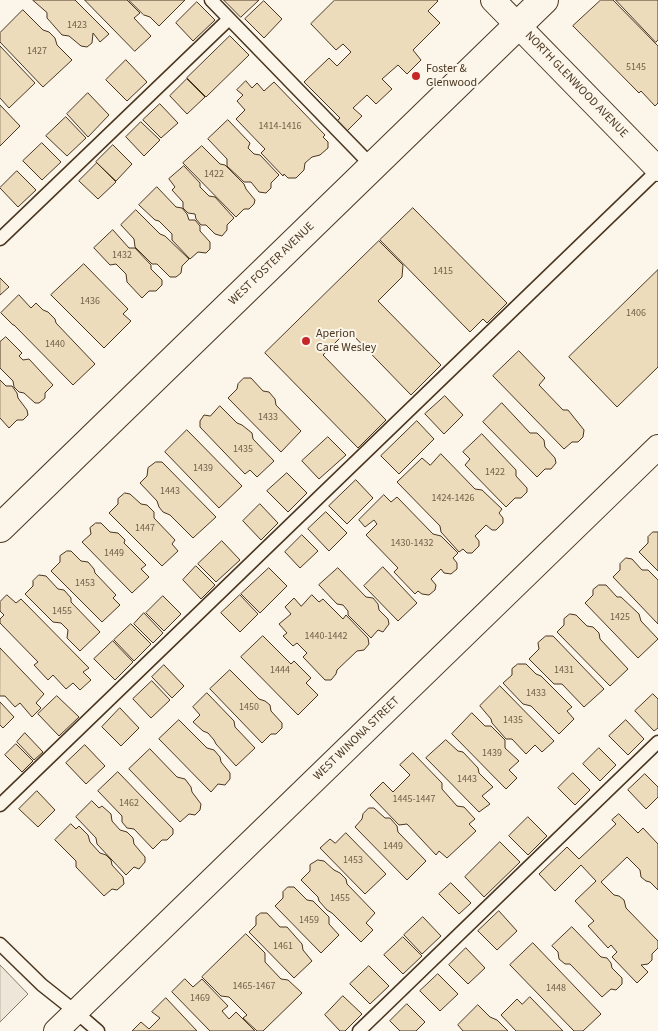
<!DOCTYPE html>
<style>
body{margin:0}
canvas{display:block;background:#fbf6e9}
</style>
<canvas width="658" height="1031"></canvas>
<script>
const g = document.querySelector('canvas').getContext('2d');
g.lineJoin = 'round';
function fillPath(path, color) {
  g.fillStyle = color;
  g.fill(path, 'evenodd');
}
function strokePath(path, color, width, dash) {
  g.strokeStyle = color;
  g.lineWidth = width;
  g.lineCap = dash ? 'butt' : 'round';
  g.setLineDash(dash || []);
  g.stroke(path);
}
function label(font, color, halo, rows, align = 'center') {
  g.font = font + ' "Source Sans 3",sans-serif';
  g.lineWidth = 4;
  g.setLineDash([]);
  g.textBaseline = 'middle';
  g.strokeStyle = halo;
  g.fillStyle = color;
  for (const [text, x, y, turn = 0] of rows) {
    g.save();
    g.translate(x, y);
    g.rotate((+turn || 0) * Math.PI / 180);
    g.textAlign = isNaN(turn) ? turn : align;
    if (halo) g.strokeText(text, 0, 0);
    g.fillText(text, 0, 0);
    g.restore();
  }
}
const parking = new Path2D(`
 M0,965l28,29 -28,28z`);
const building = new Path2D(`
 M33,0h42l34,34 -9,8 -7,-9 -1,10 -5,4 -6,-1 -12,-10 -7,-1 -15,-17v-5z
 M85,0h42l13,13 -6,5 17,18 -16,15z
 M129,0h56l-26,26 -9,-9 -6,-2z
 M224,0h35l-18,17z
 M335,0h102l1,1 -10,10 12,12 -27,27 8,10 -14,14 -9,-9 -16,14 10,10 -16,15 -9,-9 -14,13 9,8 -15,15 -10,-10 3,-3 -36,-36 25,-24 8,8 14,-14 -8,-8 -7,6 -25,-26z
 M601,0h12l45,46v57l-3,3 -14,-15 -2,2 -66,-67z
 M616,0h42v40l-2,2z
 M264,1l18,18 -18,19 -19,-19z
 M197,2l18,18 -22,21 -17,-18z
 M23,10l20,20 6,2 6,6 2,7 15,15 -29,27 -43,-45v-9z
 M230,36l19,19 -43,42 -19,-19z
 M0,46l35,37 -26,25 -9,-10z
 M126,60l21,22 -20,19 -21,-21z
 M187,79l18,18 -18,17 -17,-18z
 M246,81l6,7 5,-5 7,8 10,-9 51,53 -2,2 5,5v6l-8,7 -8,2 -7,6 -1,7 -8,8h-8l-4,-4 -1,2 -22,-23 4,-4 -29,-30 9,-9 -8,-9 6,-6 -6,-5z
 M88,93l21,22 -21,22 -21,-23z
 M160,104l18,19 -17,15 -18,-18z
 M0,105l20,21 -20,20z
 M66,117l20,21 -19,18 -21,-20z
 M228,120l22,23 -2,5 6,6 6,1 19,20 -8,8v5l-5,5 -7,-1 -8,-10h-7l-17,-16v-7l-19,-20z
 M141,122l19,18 -16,16 -18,-19z
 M42,143l19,19 -19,18 -19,-19z
 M113,145l19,19 -16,17 -20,-19z
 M202,146l18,18 5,1 19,19 2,5 9,11 -1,4 -5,5h-5l-8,8 -53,-54z
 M97,163l19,19 -18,17 -19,-18z
 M184,166l16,17v4l9,9 6,1 19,21 -7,7v5l-5,6 -7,-2 -9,-9h-5l-5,-6 -1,-5 -7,-1 -5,-5v-6l-11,-12 3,-3 -6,-8z
 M17,171l19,19 -18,17 -18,-19z
 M157,187l19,20 6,1 5,6 2,6h6l5,6v5l10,11v7l-4,4 -8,-1 -8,7 -18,-19v-6l-13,-13 -4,-1 -16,-15z
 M413,208l94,95 -20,20 -4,-4 -13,13 -90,-92z
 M136,210l24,24 5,2 24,23 -7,7 -1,7 -5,4h-6l-13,-13h-5l-17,-17 -1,-8 -13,-14z
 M113,230l16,18h6l16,17v4l11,11v5l-6,6h-7l-7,7 -15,-16 -1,-8 -10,-10 -6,1 -16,-17z
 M379,241l24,24 -1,12 -24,24 63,64 -30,30 -63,-65 -25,25 63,65 -28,28 -93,-95z
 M84,264l44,45 -5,5 8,7 -27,27 -53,-53z
 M658,270v97l-41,40 -48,-50z
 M0,278l9,9 -9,8z
 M19,295l12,13 5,-5 7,7 5,2 7,7 1,4 39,41 -22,21 -59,-60h-1l-12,-12z
 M6,337l16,16 -3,3 4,4 6,-1 24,26 -8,8v5l-6,5h-4l-11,-10 -5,-1 -5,-5 -1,-6 -13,-13v-26z
 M519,351l26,27 -6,7 24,25h5l16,20 -1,7 -5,5h-6l-8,7 -71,-73z
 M244,378h7l12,13 6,1 6,7 1,6 25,26 -20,21 -53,-54 9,-9 1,-5z
 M0,380l6,6h6l5,7 1,5 9,12 1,5 -5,5h-6l-8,8 -9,-10z
 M445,396l18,19 -19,19 -19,-20z
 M502,403l28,30h7l7,7 1,7 10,11 1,5 -5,6h-6l-8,8 -54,-55z
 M220,406l17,17 5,2 10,8 1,6 21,22 -17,16 -7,-7 -5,4 -45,-47v-6l4,-6 6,1z
 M417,421l17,18 -35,35 -18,-18z
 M187,430l55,56 -23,22 -54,-56z
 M482,434l34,36v6l11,12v4l-6,6h-6l-9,9 -41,-42 5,-6 -7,-7z
 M328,437l18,18 -27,24 -17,-18z
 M441,454l34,35 7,1 20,19 -3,4 4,5v5l-7,7h-4l-6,-5 -11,11 4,5v5l-7,7h-5l-4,-4 -4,3 -18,-20 -1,-6 -43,-44 25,-24 8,7z
 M156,462h6l54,55 -23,21 -23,-23 -7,-3 -4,-5 -2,-6 -17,-18 7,-7 1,-8z
 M287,473l20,20 -19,19 -21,-21z
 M356,480l17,18 -26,26 -18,-18z
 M125,493l5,1 11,10 6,1 7,7v6l21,22 -3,4 6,7 -16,15 -53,-53 9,-9v-5z
 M384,495l7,7 6,-5 36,37 8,2 17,17 -5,5 4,5v6l-6,5 -7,-1 -3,-4 -10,10 5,6 -1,5 -6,5 -7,-1 -4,-3 -3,3 -21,-22 4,-4 -32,-33 11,-11 -3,-4 -9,7 -6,-7z
 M260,504l18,19 -17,17 -18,-19z
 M326,512l21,21 -18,18 -21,-22z
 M96,523h5l9,9 8,1 7,7 -1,3 22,22 -5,4 8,8 -17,16 -50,-51 9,-8 -1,-6z
 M653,532h5v39l-19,-19 9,-9v-6z
 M302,535l16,16 -18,17 -15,-16z
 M222,541l18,19 -24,22 -18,-18z
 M67,551h4l10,10 7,1 6,7 1,4 21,22 -3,3 7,7 -18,17 -51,-51 9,-9v-6z
 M626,558l6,1 10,11h6l10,10v44l-45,-47 7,-7v-6z
 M196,566l19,19 -14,14 -18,-19z
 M383,567l34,36 -19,18 -34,-35z
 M269,568l18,18 -27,27 -19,-19z
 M338,568l28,29 7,1 5,6 1,6 9,9 1,5 -6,8 -5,-2 -7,8 -23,-23v-4l-5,-6 -6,-1 -18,-19z
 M39,575l7,1 12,13 6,1 7,8v4l29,30 -20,19 -13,-13 1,-8 -7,-7 -8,-1 -28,-28 8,-8v-5z
 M599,585h7l11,12h4l18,17 2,7 17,18 -20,19 -53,-55 8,-8v-5z
 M7,595l9,8 5,-4 68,69 -6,4 8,8 -11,10 -7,-7 -7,6 -13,-14 -5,5 -14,-15 4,-3 -38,-39v-4l4,-4 -4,-4v-9z
 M240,595l18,19 -18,18 -19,-19z
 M312,595l7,7 4,-3 20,20 3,-4 22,23 1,6 -5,6 -7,1 -20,19 -1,4 -5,6h-6l-22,-23 4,-4 -10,-10 -4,3 -10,-10 4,-3 -8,-9 12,-10 -6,-7 9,-9 7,8z
 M163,596l18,18 -17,17 -18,-18z
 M144,613l19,20 -10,10 -19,-19z
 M570,614l6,1 11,11 6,1 6,6 1,6 28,30 -18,17 -53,-54 7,-7v-6z
 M131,624l20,20 -17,17 -20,-21z
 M263,636l28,28 3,-3 17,17 -5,5 12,12 -20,20 -57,-58z
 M546,636h7l51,53 -20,18 -22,-23h-8l-25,-25 10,-10 -1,-6z
 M113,641l20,21 -18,18 -21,-21z
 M0,648l44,46 -8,9 5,5 -9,9 -12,-14 -5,4 -10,-11h-5z
 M518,664h8l10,10 5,2 31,31 -5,4 7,8 -15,15 -28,-28 -8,-2 -20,-21 9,-8v-6z
 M164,665l20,21 -12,12 -20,-21z
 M230,670l29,29 6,2 5,4 1,6 11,12v5l-6,6h-5l-9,9 -52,-54z
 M152,681l18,19 -19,18 -18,-19z
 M500,686l54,55 -12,11 -7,-7 -9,9 -14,-15h-6l-14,-16 -1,-4 -11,-13z
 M207,693l27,28 1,6 20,21 -19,18 -20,-22 -2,-4 -6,-7 -5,-2 -10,-9 7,-7 -7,-8z
 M653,694l5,5v29l-4,3 -19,-20z
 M57,696l22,21 -20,19 -21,-22z
 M0,702l14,15 -11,11 -3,-3z
 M120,708l19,20 -18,18 -19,-19z
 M472,713l13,13h6l14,14v8l14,13 -10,9 8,8 -11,11 -54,-55z
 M179,720l28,28 7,2 6,7 1,5 9,11v6l-5,6 -7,-1 -7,8 -52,-53z
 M626,720l18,19 -16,16 -19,-19z
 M25,733l18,19 -9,8 -17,-18z
 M446,740l12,11 5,1 15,16 1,5 14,14 -11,9 8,8 -11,8 -53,-54z
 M16,744l17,17 -11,11 -17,-17z
 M85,745l20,21 -19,18 -20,-21z
 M599,748l17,17 -16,16 -17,-17z
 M150,749l27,28 8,2 6,8 1,5 9,12 -1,6 -5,5 -6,-1 -9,8 -51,-53z
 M413,753l29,30v6l15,17 7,1 11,12 -6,5 7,7 -29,27 -8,-7 -3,4 -29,-31 -8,1 -29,-30 13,-13 10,10 17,-17 -10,-10z
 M118,772l55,57v5l-6,6h-5l-9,9 -19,-20 -7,-1 -5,-6v-6l-24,-25z
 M573,773l17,17 -15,15 -17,-17z
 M645,774l13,13v10l-12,12 -18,-19z
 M37,791l18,19 -17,17 -19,-18z
 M92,801l7,7 3,-2 9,8 1,7 8,9 7,2 6,6 1,6 11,13v5l-6,7 -5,-2 -8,8 -29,-31 -1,-6 -20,-21z
 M369,808h5l11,10h5l7,8 1,6 28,29 -19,19 -52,-53 7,-8 1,-5z
 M619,814l19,19 5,-5 15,16v46l-8,-8 -4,-1 -5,-4 -1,-7 -13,-13 -26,25 13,13 5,1 5,4 2,8 32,33v7l-6,6v6l-4,4 -7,1 7,7 -11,11 -25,-26 5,-5 -6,-7 -3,3 -20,-22 6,-5 -19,-20 21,-20 -15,-16 -26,26 -16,-17 28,-27 12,12 37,-35 -4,-4z
 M528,817l19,19 -19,19 -19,-19z
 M71,824l5,5 3,-3 9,9 2,7 10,11 6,2 5,5 1,5 11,12 1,7 -7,6 -5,-1 -8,7 -28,-29v-6l-21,-21z
 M346,833l40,41 -21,20 -45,-46 10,-9 5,4z
 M500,842l20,20 -36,35 -19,-20z
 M318,860l6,1 10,9 6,3 6,6 1,5 28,29 -9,10 7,7 -12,12 -29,-29 -5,-3 -8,-9 -1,-4 -17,-17 9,-9v-6z
 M451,883l20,20 -12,11 -20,-20z
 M288,887h6l13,13 6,1 16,16v7l10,11 -18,18 -46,-47 8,-8v-6z
 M499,911l18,20 -20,19 -19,-19z
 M261,913h6l13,14h7l15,17 1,6 9,11 -18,17 -45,-46 7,-7v-8z
 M423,917l18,19 -19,18 -18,-19z
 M572,927l29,30 6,1 4,5 1,5 10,10v6l-6,6 -5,-1 -9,8 -32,-33h-5l-6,-5 -1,-7 -6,-6z
 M246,934l19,19v9l16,17 7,1 14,13 -39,38h-6l-14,-13 4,-3 -18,-18 -8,-1 -19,-19z
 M403,937l19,19 -19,18 -19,-19z
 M533,943l68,71 -18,17h-9l-64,-66z
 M466,948l19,20 -17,16 -19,-19z
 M369,966l20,20 -19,18 -20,-20z
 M438,974l20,20 -18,17 -20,-20z
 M185,979l8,8 9,-8 26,27 -6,5 7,8 7,-7 19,19h-45l-38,-39z
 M343,996l19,18 -17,17h-5l-15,-16z
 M530,997l33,34h-47l-15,-16 16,-16 5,5z
 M166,998l31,33h-65l9,-9 8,7 11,-11 -8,-6z
 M407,1004l18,18 -9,9h-16l-10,-10z
 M478,1005l12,12 7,3 11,11h-45l-5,-6z`);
const lane = new Path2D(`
 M211,0l162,167
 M0,239l229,-220
 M0,805l658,-635
 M0,944l42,41 34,27 22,19
 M359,1031l299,-289`);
const street = new Path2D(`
 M493,0l165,169
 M56,1031l602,-584`);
const primary = new Path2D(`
 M0,528l544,-528`);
const markers = [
 [416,76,5,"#c62828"],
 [306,341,5,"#c62828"]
];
const numberNames = [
 ["1423",77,26],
 ["1427",37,52],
 ["5145",636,68],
 ["1414-1416",280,127],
 ["1422",214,175],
 ["1432",122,256],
 ["1415",443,272],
 ["1436",90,302],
 ["1406",636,314],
 ["1440",55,345],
 ["1433",268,418],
 ["1435",243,450],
 ["1439",203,469],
 ["1422",495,473],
 ["1443",170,492],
 ["1424-1426",453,499],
 ["1447",145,529],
 ["1430-1432",412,544],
 ["1449",114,554],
 ["1453",85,584],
 ["1455",62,612],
 ["1425",620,618],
 ["1440-1442",326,637],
 ["1444",280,671],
 ["1431",564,671],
 ["1433",536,694],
 ["1450",249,708],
 ["1435",513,721],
 ["1439",492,754],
 ["1443",467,780],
 ["1445-1447",414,800],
 ["1462",129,804],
 ["1449",393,847],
 ["1453",353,861],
 ["1455",340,899],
 ["1459",309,921],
 ["1461",283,947],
 ["1465-1467",254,987],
 ["1448",556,989],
 ["1469",200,999]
];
const poiNames = [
 ["Foster &",426,69],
 ["Glenwood",426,83],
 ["Aperion",316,334],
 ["Care Wesley",316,348]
];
const streetNames = [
 ["NORTH GLENWOOD AVENUE",576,85,46],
 ["WEST FOSTER AVENUE",272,264,-44],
 ["WEST WINONA STREET",357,739,-44]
];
fillPath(parking, '#ede7d9');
strokePath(parking, '#887966', 1);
fillPath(building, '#ecdcbc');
strokePath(building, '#4a3520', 1);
strokePath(lane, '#4a3520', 15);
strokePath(street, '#4a3520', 26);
strokePath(primary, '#4a3520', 30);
strokePath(lane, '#fbf6e9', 12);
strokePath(street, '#fbf6e9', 24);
strokePath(primary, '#fbf6e9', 28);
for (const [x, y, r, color] of markers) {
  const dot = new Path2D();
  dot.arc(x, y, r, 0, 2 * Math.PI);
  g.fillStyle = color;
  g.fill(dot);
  strokePath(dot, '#fbf6e9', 2);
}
label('10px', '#725f47', null, numberNames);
label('12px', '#4a3520', '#fbf6e9', poiNames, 'left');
label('12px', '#4a3520', '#fbf6e9', streetNames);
</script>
